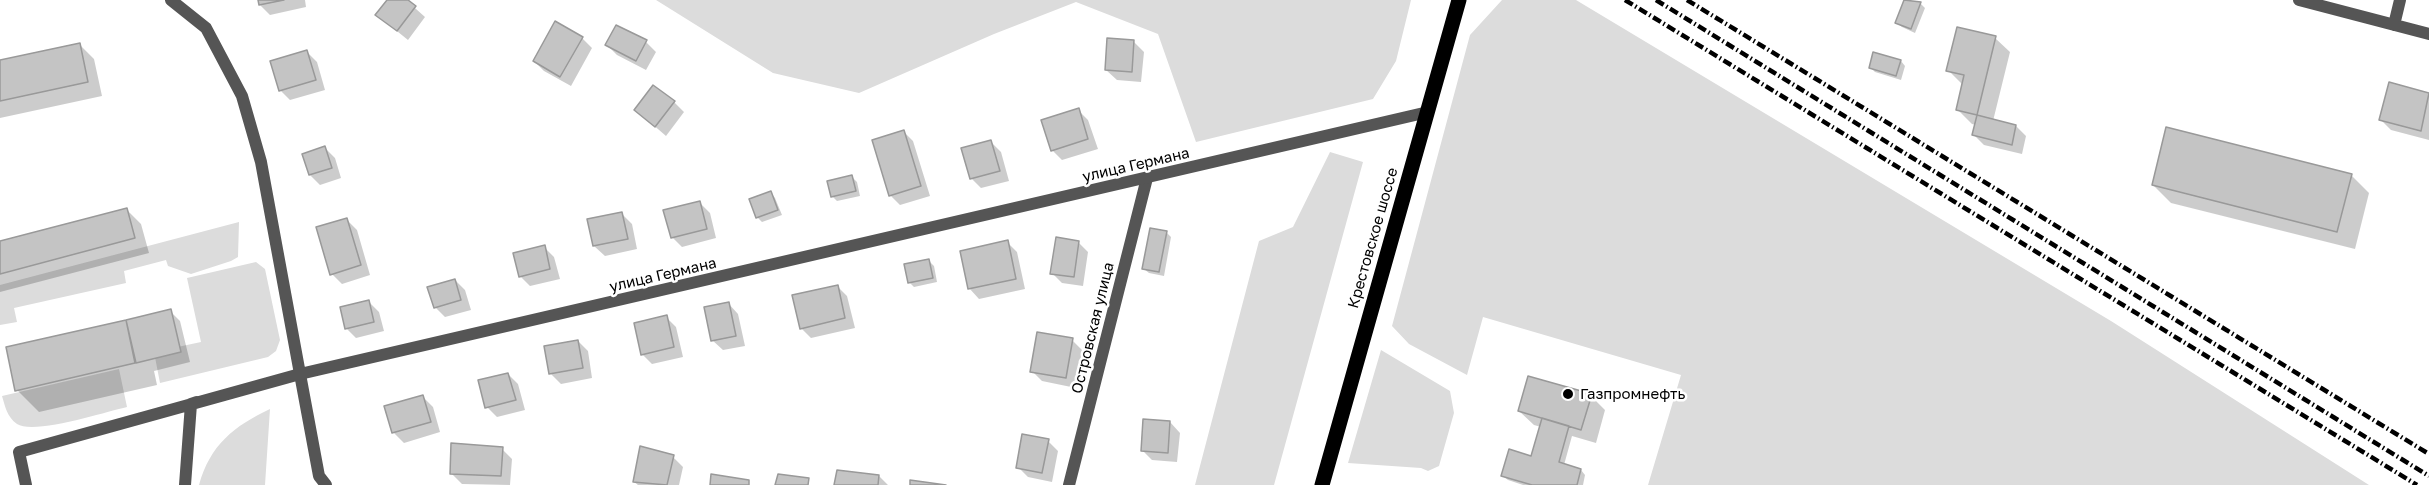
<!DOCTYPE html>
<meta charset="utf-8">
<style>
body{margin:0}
canvas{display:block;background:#fff}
</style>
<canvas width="2429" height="485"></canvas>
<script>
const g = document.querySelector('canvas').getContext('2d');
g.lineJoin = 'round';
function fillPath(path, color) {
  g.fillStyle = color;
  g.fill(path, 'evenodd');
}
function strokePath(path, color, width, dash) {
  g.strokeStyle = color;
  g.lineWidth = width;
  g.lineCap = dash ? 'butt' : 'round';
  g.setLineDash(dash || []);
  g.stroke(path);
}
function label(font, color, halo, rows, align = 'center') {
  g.font = font + ' "Golos Text",sans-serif';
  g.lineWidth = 5;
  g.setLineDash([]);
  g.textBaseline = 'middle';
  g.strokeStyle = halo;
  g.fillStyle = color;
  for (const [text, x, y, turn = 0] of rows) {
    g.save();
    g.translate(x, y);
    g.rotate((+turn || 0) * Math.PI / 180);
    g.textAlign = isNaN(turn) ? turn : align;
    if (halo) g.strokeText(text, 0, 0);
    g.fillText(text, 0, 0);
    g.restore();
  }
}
const green = new Path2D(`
 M656,0h755l-15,61 -23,38 -177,43 -38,-108 -82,-32 -82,32 -135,59 -86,-20z
 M1502,0h74l535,321 258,164h-721l33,-110 -198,-58 -16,58 -58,-31 -17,-18 78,-291z
 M1330,152l33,10 -89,323h-79l64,-244 34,-14z
 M239,222l-1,35 -7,4 -40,13 -23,-8 -2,-6 -42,11 2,12 -112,25 3,14 -17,3v-40z
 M256,262l9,7 15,71 -4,11 -8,6 -108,26 -6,-31 47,-10 -14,-64z
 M1381,350l69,41 4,22 -15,53 -11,5 -7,-3 -73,-5z
 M119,369l8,38c-22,5 -93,28 -110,17 -10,-7 -12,-18 -15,-28z
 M270,409l-5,76h-66c11,-40 35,-59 71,-76z`);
const shadow = new Path2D(`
 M259,0h46l1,7 -36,8 -10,-10z
 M389,0h17l19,17 -17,23 -31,-25z
 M1905,0l15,3 5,5 -10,25 -13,-6 -5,-4z
 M582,38l10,10 -21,38 -27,-15 -10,-10z
 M1995,38l15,14 -17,69 23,5 10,10 -4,18 -38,-9 -10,-10 2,-10 -4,-1 -15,-15 6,-24 -15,-15z
 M646,42l10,10 -10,18 -29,-15 -10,-10z
 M1134,42l10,10 -3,30 -24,-2 -11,-10z
 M80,45l14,14 8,37 -102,22v-56z
 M307,52l10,10 8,28 -35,10 -10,-10z
 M1901,61l4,5 -4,14 -26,-8 -5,-5z
 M2390,84l39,11v45l-38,-10 -10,-10z
 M674,102l10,10 -18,24 -30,-26z
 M1078,110l10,10 10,29 -36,11 -10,-10z
 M903,131l10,10 17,55 -30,9 -10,-10z
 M991,142l10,10 8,29 -28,7 -10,-10z
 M325,148l10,10 6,20 -21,7 -10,-10z
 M2351,175l18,18 -14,56 -184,-46 -18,-18z
 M852,177l5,5 3,14 -23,5 -5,-5z
 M771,193l4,5 7,17 -20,7 -5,-5z
 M699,202l11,11 6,25 -34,9 -10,-10z
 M127,210l14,14 8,29 -149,39v-49z
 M622,214l10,10 5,25 -32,7 -11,-10z
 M347,220l10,10 13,45 -28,9 -10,-10z
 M1166,232l5,5 -7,39 -15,-3 -5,-4z
 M1007,242l10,10 8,37 -46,10 -10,-11z
 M1078,242l10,10 -5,34 -21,-3 -10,-10z
 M544,247l10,10 6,22 -30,7 -10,-10z
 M929,261l5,5 3,16 -23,5 -5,-5z
 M455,280l10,10 6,20 -26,7 -10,-10z
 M837,286l10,10 8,32 -44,10 -10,-10z
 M369,302l10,10 5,19 -28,7 -10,-10z
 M728,303l10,11 7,32 -22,4 -11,-10z
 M170,311l10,10 10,41 -36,9 3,14 -118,27 -22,-22 108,-68 4,4z
 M666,317l10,10 7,30 -31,7 -10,-10z
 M1072,340l10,10 -6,38 -34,-7 -10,-10z
 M578,341l10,10 4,27 -31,6 -10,-10z
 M508,374l10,10 7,26 -28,7 -10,-10z
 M1591,396l14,14 -9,33 -24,-7 -8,29 17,5 4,5 -2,10h-60l-15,-5 -5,-4 29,-18 9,-31 -7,-2 -15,-14z
 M423,397l10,10 7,25 -36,11 -10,-10 -8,-26z
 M1170,422l10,11 -3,29 -25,-2 -10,-10z
 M1048,441l10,10 -6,31 -24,-5 -10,-10z
 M502,449l10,10 -2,26 -48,-1 -10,-10z
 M673,457l10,10 -4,18h-41l-4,-3z
 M879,476l9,9h-52z`);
const building = new Path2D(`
 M258,0h26l-25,5z
 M387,0h21l8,6 -19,25 -22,-16z
 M1904,0l17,2 -10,27 -16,-6z
 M555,21l28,16 -23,40 -27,-16z
 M616,25l31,15 -11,21 -31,-16z
 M1957,27l39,9 -19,79 -21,-5 8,-35 -18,-4z
 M1107,38l27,2 -2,32 -27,-2z
 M80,43l8,39 -88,19v-41z
 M307,50l9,30 -37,11 -9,-30z
 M1873,52l28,8 -5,16 -27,-8z
 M2389,82l40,11 -8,38 -42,-11z
 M653,85l22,16 -20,26 -21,-17z
 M1079,108l9,31 -37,12 -10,-31z
 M1977,115l39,10 -4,20 -40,-10z
 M2166,127l186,47 -15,58 -185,-47z
 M904,130l17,56 -32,10 -17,-56z
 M991,140l9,31 -30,8 -9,-31z
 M325,146l7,22 -23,7 -7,-21z
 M852,175l4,16 -25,6 -4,-16z
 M771,191l7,19 -22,8 -7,-19z
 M700,201l7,28 -36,9 -8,-28z
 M127,208l8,30 -135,36v-33z
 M622,212l6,27 -35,7 -6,-27z
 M347,218l14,47 -31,10 -14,-48z
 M1150,228l17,3 -8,41 -17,-3z
 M1056,237l23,4 -5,36 -24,-3z
 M1008,240l8,39 -48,10 -8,-38z
 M545,245l5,24 -31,8 -6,-24z
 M929,259l4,19 -25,5 -4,-19z
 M455,279l6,21 -27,8 -7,-21z
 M838,285l7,33 -45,11 -8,-34z
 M369,300l5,22 -29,7 -5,-22z
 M729,302l7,34 -25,5 -7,-34z
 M171,309l10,43 -45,11 -10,-43z
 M667,315l7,32 -33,8 -7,-32z
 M126,320l9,43 -120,28 -9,-44z
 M1037,332l36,6 -7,40 -36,-6z
 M578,340l5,28 -34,6 -5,-28z
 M508,373l8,27 -31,8 -7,-28z
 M1528,376l64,18 -11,36 -63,-19z
 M423,395l8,27 -39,11 -8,-27z
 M1542,418l27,8 -10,36 22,7 -4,16h-45l-31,-9 8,-27 22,7z
 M1143,419l27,2 -2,32 -27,-2z
 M1022,434l27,5 -7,34 -26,-5z
 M451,443l52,4 -2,29 -51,-2z
 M640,446l34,9 -7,30 -34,-3z
 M837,470l42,5 -1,10h-44z
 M711,474l38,6v5h-39z
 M778,474l31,4 -1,7h-33z
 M910,480l36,5h-36z`);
const minor = new Path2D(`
 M2299,0l130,34
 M2394,25l6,-25
 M300,374l19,102 7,9
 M1069,485l78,-307`);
const tertiary = new Path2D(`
 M171,0l35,28 36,68 19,66 39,212
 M26,485l-7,-33 281,-78 1128,-262
 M185,485l6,-81 6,-2`);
const primary = new Path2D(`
 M1322,485l137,-485`);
const rail = new Path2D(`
 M1625,0l792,485
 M1656,0l773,476
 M1687,0l742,454`);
const markers = [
 [1568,394,6,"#000"]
];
const streetNames = [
 ["улица Германа",1136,165,-13],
 ["Крестовское шоссе",1373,238,-74],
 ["улица Германа",663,275,-13],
 ["Островская улица",1093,328,-76]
];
const poiNames = [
 ["Газпромнефть",1580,394]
];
fillPath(green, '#dcdcdc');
fillPath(shadow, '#0003');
fillPath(building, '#c4c4c4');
strokePath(building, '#999', 1.5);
strokePath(minor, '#555', 12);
strokePath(tertiary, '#555', 12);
strokePath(primary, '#000', 15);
strokePath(rail, '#000', 4.5, [9, 3, 1.5, 3]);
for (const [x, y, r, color] of markers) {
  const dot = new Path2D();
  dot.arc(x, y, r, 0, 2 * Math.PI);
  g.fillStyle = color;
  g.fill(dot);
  strokePath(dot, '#fff', 2);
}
label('15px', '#000', '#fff', streetNames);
label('15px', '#000', '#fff', poiNames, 'left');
</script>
